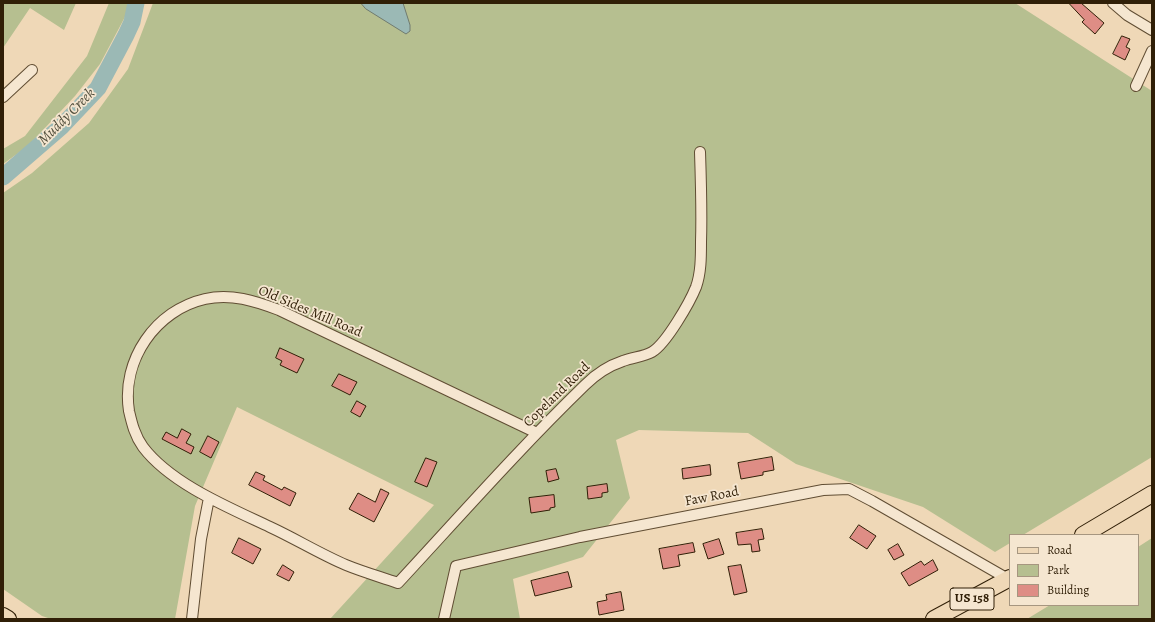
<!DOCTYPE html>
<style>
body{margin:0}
#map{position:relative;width:1155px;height:622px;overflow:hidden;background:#efd8b7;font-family:Alegreya,serif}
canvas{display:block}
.frame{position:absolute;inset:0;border:4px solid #301f07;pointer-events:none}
.legend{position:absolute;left:1009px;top:534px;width:130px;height:72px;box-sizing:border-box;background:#f5e6d0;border:1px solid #a69680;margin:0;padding:5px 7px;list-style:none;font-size:12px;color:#301f07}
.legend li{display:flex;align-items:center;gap:8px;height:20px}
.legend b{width:20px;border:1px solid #a69680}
</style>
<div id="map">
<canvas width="1155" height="622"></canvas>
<div class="frame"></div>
<ul class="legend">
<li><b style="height:5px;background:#efd8b7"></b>Road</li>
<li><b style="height:11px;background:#b6bf90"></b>Park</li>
<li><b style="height:11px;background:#de8d85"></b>Building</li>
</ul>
</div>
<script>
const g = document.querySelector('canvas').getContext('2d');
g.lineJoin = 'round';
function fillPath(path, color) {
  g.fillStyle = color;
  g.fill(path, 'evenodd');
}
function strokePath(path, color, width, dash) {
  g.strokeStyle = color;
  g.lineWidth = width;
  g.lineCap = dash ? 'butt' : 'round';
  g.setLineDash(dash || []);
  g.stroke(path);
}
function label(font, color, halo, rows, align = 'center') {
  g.font = font + ' Alegreya,serif';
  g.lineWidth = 3.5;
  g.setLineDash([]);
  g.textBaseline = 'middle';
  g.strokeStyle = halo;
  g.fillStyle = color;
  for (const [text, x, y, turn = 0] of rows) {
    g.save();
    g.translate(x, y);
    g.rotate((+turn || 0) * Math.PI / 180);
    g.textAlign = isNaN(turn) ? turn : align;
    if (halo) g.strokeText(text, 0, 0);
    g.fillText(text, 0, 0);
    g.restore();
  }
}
const green = new Path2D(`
 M3,3h73l-12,27 -34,-22 -27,40z
 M109,3h20l-3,12 -26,49 -25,32 -47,50 -25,18v-15l22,-13 62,-80z
 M153,3h862l137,88v366l-129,78h-13v8l-15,9 -72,-45 -127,-43 -48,-31 -109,-3 -23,10 14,58 -47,59 -70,22 7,40h-190l104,-114 -197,-98 -42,99 -20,113h-124l-9,-3 -39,-27v-396l29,-20 57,-50 39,-54z
 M1152,538v81h-125l23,-14h88v-58z`);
const water = new Path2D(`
 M361,3h42l7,22v6l-4,3 -40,-25z`);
const river = new Path2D(`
 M3,177l59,-51 36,-38 28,-53 6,-13 4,-19`);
const building = new Path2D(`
 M1069,3h12l23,20 -9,11 -13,-12 2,-2z
 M1122,36l8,3 -4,8 4,2 -5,11 -12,-6z
 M280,348l24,11 -7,14 -17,-8 2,-4 -6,-3z
 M339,374l18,8 -7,13 -18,-9z
 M357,401l9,5 -6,11 -9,-5z
 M182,429l9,5 -5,9 8,4 -3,7 -29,-15 4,-7 11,6z
 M208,436l11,6 -8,16 -11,-6z
 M772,457l2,13 -11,2v3l-22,4 -3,-16z
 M426,458l11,4 -10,25 -12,-5z
 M710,465l1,10 -28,4 -1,-10z
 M556,469l3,10 -11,3 -2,-11z
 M256,472l9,4 -2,4 19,10 2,-3 12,6 -6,13 -41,-21z
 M607,484l1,8 -6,1v4l-14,2 -1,-12z
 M381,489l8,4 -15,29 -25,-13 9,-16 17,9z
 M554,495l1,12 -5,1v2l-19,3 -2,-15z
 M859,525l17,11 -9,13 -17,-11z
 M762,529l2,10 -6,1 2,11 -8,1 -1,-8 -13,1 -2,-12z
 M239,538l22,11 -8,15 -21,-11z
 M719,539l5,15 -16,5 -5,-15z
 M693,543l2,9 -17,3 2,11 -17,3 -4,-20z
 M898,544l6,11 -10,5 -6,-10z
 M933,560l5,10 -29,16 -8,-13 20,-12 3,4z
 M283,565l11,7 -5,9 -12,-6z
 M741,565l6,27 -13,3 -6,-28z
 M568,572l4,15 -37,9 -4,-15z
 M621,592l3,18 -25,5 -2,-13 10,-2 -1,-5z`);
const minor = new Path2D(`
 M1113,3l14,12 25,15
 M1136,86l16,-35
 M3,97l29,-27
 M537,433l-258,-123c-24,-9 -48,-17 -74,-11 -49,11 -84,61 -76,112 3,13 6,25 14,36 28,37 87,61 127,80 26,12 50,27 76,38 17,7 35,12 52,18 62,-67 122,-135 187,-198 11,-11 23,-19 38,-24 10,-4 20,-4 29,-9 14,-8 38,-50 44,-65 5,-14 5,-30 5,-45 1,-30 0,-60 -1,-90
 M192,619l9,-80 8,-41
 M444,619l12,-53 124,-29 243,-47 26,-1 23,12 136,78`);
const primary = new Path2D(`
 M1083,535l69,-41
 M3,616l5,3
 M934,619l76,-41`);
const shields = [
 [972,599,44]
];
const shieldNames = [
 ["US 158",972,599]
];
const streetNames = [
 ["Old Sides Mill Road",310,312,23],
 ["Copeland Road",557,395,-44],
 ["Faw Road",712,497,-11]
];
const waterNames = [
 ["Muddy Creek",67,117,-45]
];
fillPath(green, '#b6bf90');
fillPath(water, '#9bb9b5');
strokePath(water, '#707b6f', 1);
strokePath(river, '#9bb9b5', 17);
fillPath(building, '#de8d85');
strokePath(building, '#301f07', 1);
strokePath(minor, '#604d33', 12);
strokePath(primary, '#301f07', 18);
strokePath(minor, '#f5e6d0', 10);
strokePath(primary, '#efd8b7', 16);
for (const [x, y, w] of shields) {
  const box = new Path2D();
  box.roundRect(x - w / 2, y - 11, w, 22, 3);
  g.fillStyle = '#f5e6d0';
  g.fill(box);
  strokePath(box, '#301f07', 1);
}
label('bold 13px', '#301f07', null, shieldNames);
label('14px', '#301f07', '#f5e6d0', streetNames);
label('italic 15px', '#504d3b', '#f5e6d0', waterNames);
</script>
